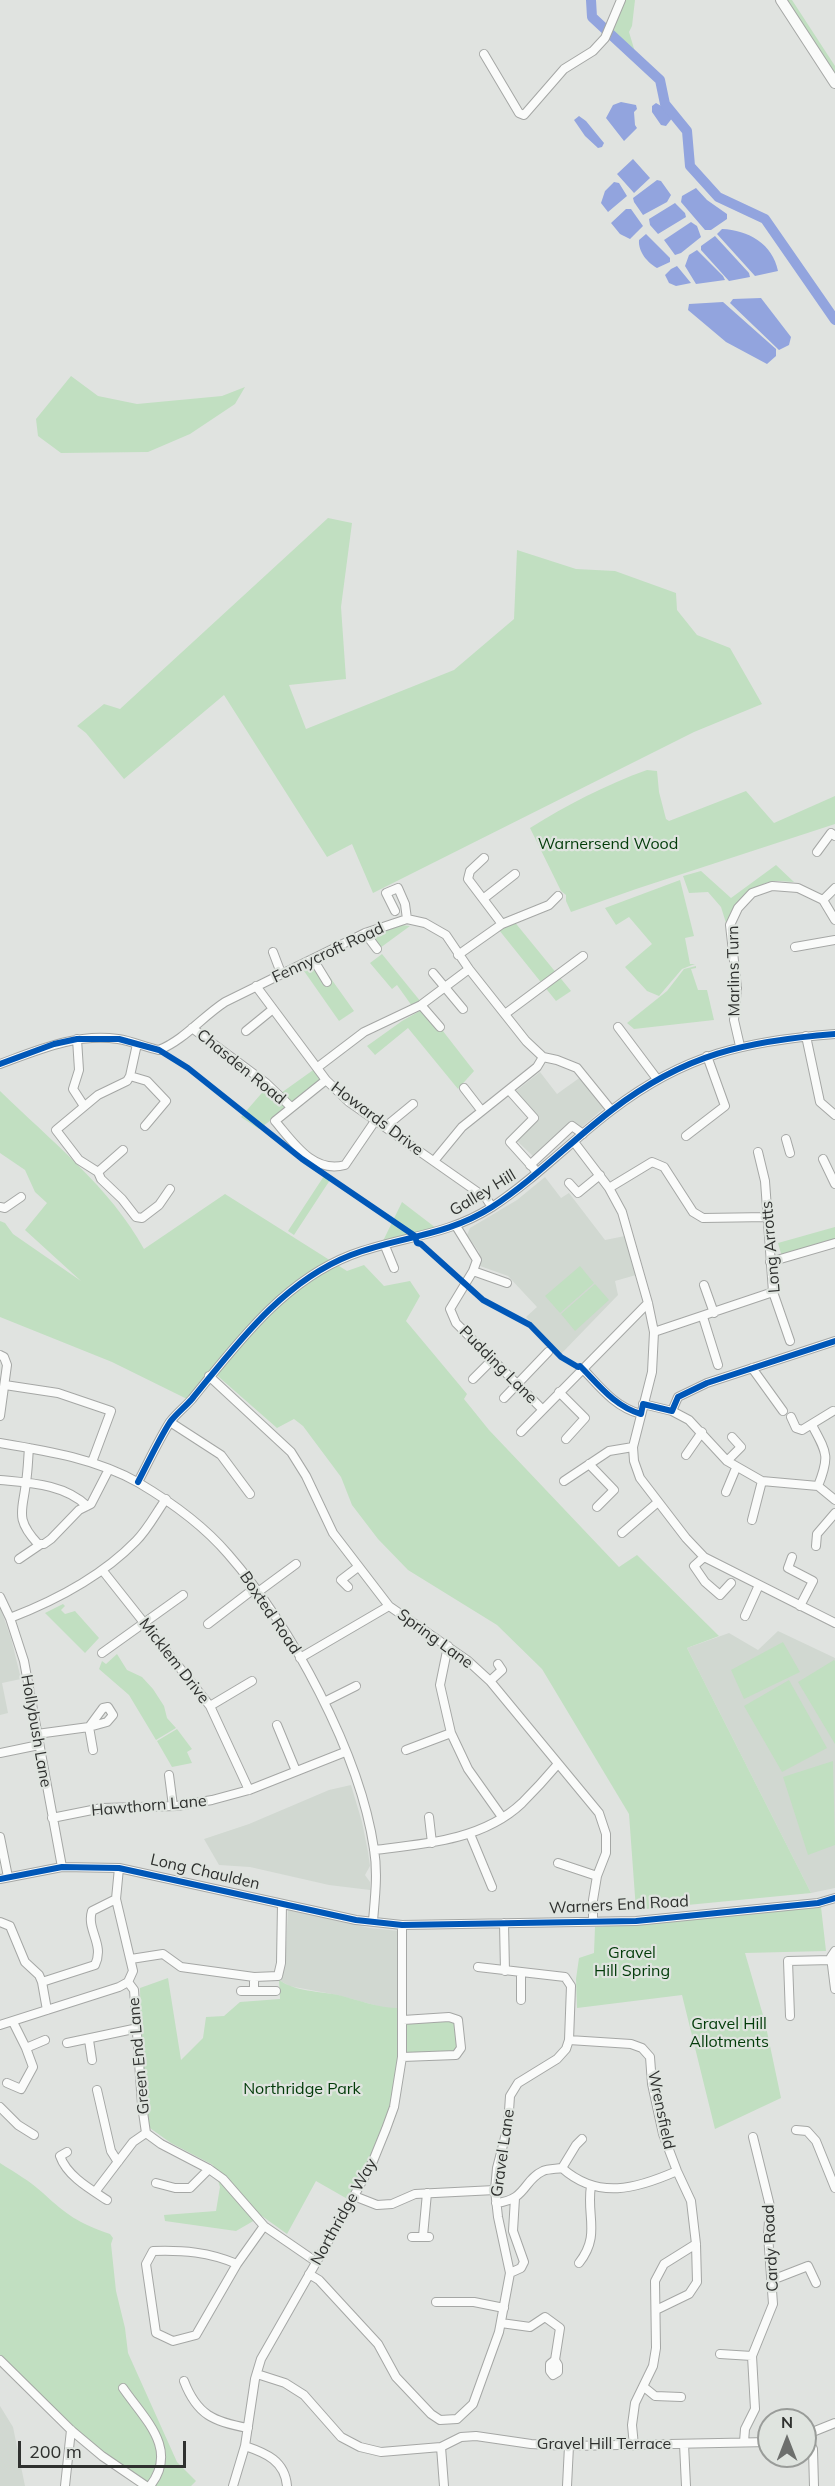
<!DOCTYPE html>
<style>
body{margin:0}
#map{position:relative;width:835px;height:2486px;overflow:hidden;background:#e0e3e0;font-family:Mulish,sans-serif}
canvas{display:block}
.north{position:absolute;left:757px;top:2408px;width:60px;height:60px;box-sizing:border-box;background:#dfe4df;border:2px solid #999c99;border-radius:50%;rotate:0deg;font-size:16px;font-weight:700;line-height:24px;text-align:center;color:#2f312f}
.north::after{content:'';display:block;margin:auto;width:21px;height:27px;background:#6d6f6d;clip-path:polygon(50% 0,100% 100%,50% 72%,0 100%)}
.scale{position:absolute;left:18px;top:2441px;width:168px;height:27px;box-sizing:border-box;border:3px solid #2f312f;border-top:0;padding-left:8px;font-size:18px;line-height:21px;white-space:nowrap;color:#2f312f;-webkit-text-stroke:4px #dfe4df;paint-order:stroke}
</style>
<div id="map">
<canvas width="835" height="2486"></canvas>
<div class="north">N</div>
<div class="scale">200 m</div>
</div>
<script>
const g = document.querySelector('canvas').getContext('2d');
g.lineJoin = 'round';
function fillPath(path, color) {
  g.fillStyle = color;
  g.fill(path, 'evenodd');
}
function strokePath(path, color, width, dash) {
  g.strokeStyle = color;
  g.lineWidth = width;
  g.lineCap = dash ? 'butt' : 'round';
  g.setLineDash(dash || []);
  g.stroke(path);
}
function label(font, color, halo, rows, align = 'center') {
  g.font = font + ' Mulish,sans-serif';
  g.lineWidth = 4.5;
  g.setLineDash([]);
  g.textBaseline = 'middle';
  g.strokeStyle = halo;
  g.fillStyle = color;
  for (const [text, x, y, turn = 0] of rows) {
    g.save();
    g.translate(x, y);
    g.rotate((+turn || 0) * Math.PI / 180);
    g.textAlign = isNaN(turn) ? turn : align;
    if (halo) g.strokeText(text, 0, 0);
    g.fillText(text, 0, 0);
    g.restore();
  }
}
const built = new Path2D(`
 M540,1072l17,22 25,-18 23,31 -30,26 -6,-6 -35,30 -18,-17 22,-21 -22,-28z
 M545,1177l16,21 8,-5 36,47 20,-4 11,39 -21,6 3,14 -57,59 -35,-37 11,-10 -29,-31 -28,-10 -1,-14 -12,-17 3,-7 47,-28z
 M0,1607l11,31 10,41 -19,4 6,30 -8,2z
 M778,1631l57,27v230l-24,5 -124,-245 42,-15 29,17z
 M351,1785l11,37 6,30 2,14 -5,9 5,7v8l-41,-5 -79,-18 -31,-2 -15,-26 45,-15 80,-34z
 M288,1910l82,18 29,3v77h-14l-48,-13 -48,-9 -10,-6 6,-12z
 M0,2406l13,21 12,59h-25z`);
const green = new Path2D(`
 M623,0h12l-3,26 -3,6 6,20c-9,-3 -16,-15 -25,-21z
 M784,0h8l43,66v12z
 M71,376l27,20 39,8 85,-8 23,-9 -10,17 -45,30 -42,18 -87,1 -23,-17 -2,-17z
 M328,518l24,5 -11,84 5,72 -57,6 17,44 148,-59 60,-51 3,-69 59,19 39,2 61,22 1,17 20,25 33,13 32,56 -68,28 -321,161 -21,-49 -25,13 -103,-162 -100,84 -38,-46 -9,-7 27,-22 16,5z
 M647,770l10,1 2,21 7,27 3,2 77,-30 28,32 61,-27v28l-199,65 -65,23 -5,-11v-6l-5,-4 -31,-63c37,-23 75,-43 117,-58z
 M776,865l18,17c-7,0 -17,-2 -24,0 -22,5 -33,24 -44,41l-5,-16 -13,-15 -19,1 -6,-17 18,-5 30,27z
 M680,880l14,56 -9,2 5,26h5l-13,5 -23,27 -12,-5 -22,-24 27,-23 -23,-27 -13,8 -11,-17z
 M513,920l58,71 -15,10 -57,-71z
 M402,925l8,1 -30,22 -6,-8 3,-8z
 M382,954l39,48 -9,4 -15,-21 -5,4 -22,-26z
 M317,959l37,52 -15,10 -35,-50z
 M696,966v2l-5,1 7,21h9l7,30 -80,9 -7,-6 40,-32 17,-22z
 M425,1008l49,63 -16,18 -50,-61 -33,27 -8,-9 35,-25z
 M316,1068l4,13 -28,23 -11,-11z
 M267,1087l15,15 4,7 -27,20 -18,-12z
 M0,1091c49,48 111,97 144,158l81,-55 122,77 17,-6 20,21 26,-5 10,15 -14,25 61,73 -3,5 25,31 130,137 18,-12 82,81 -32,12 124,245 -175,17 -7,-96 -87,-145 -45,-44 -89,-55 -30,-31 -26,-34 -11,-28 -38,-51 -9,-7 -17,9 -65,-57 -25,28 -75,-37 -112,-45v-96l5,2 8,11 68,47 -56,-51 22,-27 -12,-11 -10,-22 -25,-17z
 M324,1176l6,4 -36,55 -6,-4z
 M402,1202l34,26 -53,13z
 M835,1227v13l-53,17 -4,-14z
 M580,1266l14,17 -34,30 -15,-17z
 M595,1284l14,16 -34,31 -14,-17z
 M63,1604l2,2 -4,4 4,4 10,-3 24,27 -14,15 -40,-40z
 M783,1642l17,30 -56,27 -13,-29z
 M117,1654l10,16 15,7 11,12 11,17 3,12 9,10 -20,12 -27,-45 -30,-26 3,-8 4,3z
 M834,1660l1,1v83l-37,-62z
 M789,1680l38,68 -45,24 -38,-66z
 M177,1729l15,20 -5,3 5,11 -20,4 -15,-26z
 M833,1761l2,84 -27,10 -25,-78z
 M821,1907l5,44 -81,2 20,69 16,76 -66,31 -33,-134 -105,13 -1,-29 3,-21 15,-5 1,-26z
 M168,1978l13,82 22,-22 3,-21 18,-1 16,-14 40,-3 -1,-19c17,12 40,11 59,15 21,5 40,13 61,13l5,12h54l3,28 -5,7 -54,3 -8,49 -43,94 -35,-20 -29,53 -25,-18 -26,15 -71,-10 -1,-6 52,-4 4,-24 -7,-22 -42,-22 -24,-17 -5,-37 -2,-101z
 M0,2163c14,9 30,18 43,30 24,22 35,30 67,41l3,4 -2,6 5,47 9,37 3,25 49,109 19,19 -5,5h-42l-77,-58 -72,-71z`);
const water = new Path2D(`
 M621,102l15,3 1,4 -3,3 1,13 2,3 -13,13 -18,-23 7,-13z
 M656,103l7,4 10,10 -7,9 -5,-1 -9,-13v-6z
 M579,116l7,5 18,22 -2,4 -4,1 -13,-12 -11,-16z
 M633,159l17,19 -16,15 -17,-19z
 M657,180l4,1 10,14 -4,7 -24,13 -9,-13 -1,-4z
 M614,182l5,1 8,13 -19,16 -7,-9 4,-12z
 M696,188l11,12 20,14v5l-16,11h-6l-24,-28 1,-6z
 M675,203l10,10 1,4 -28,17 -8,-9 -1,-6z
 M626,209h5l12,17 -13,13 -10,-5 -9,-11z
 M691,222l6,4 4,11 -20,16 -6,2 -11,-15z
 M722,229c26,1 51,15 56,42l-23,5 -38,-42z
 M646,234l24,24v4l-13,6c-9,-5 -19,-16 -18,-28z
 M715,236l34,37 1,4 -21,4 -28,-31v-4z
 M697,250l26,26 2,4 -29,4 -11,-18 4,-11z
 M677,266l14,17 -15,3 -7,-3 -4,-8 6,-6z
 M761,298l30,39 -2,8 -10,5 -49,-47 3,-4z
 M723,302l53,47v7l-9,8 -41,-22 -38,-32 1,-6z`);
const river = new Path2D(`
 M591,0l1,17 68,63 5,24 22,27 3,35 28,31 47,22 70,101`);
const minor = new Path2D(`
 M484,54l35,59 5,2 40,-46 29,-18 12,-13 16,-38
 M817,852l14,-19 4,3
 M484,858l-14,13 -2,8 34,45
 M483,899l32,-25
 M823,900l12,-12
 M395,911l-9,-18 12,-5 7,16 2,15
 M365,933l12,16
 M795,947l40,-7
 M273,952l8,21
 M458,955l44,-31 47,-19 9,-9
 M313,959l14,23
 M433,973l30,36
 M256,986l70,94 23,22 137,96 6,9
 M421,1005l19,22
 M505,1014l78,-58
 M618,1027l39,52
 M192,1028l74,55 25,24
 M246,1031l27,-22
 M806,1036l14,66 15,13
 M77,1039l2,31 -6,19 11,17
 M137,1044l-7,32 -3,5 -29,14 -42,35 23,30 19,12 3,7 21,20 14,18 6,1 17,-13 11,-16
 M740,1046l-6,-26 3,-32 -7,-63 8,-17 14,-15 20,-7 26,2 25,12 12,20
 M0,1064c38,-14 76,-31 118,-25 14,2 27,8 41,11 25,-10 43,-33 66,-48l140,-69 42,-14 18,4 21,12 23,34 57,72 17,16 14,3 20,8 34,42
 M318,1067l46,-35 57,-27 48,-36
 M130,1076l17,5 19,20 -21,25
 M326,1080l-51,41c18,21 38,53 70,44l30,-44
 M464,1088l17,22
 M509,1090l25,28 -24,24 27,30
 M385,1127l28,-23
 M686,1136l39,-30 -18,-50
 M786,1139l4,14
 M574,1142l35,46 13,24 26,91 6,29 -2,40 -19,75 1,14 6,17 46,60 18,19 131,66
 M758,1152l7,29 8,111 17,49
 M823,1159l12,25
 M434,1161l28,-34 75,-60 6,-10
 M530,1165l42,-39 11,8
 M98,1172l25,-22
 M569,1183l9,10 22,-18
 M609,1188l43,-26 12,5 29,45 10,6 65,-1
 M0,1207l5,1 16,-11
 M456,1226l21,34 -4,11 -23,38 6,14 86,86
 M385,1246l9,22
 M770,1262l65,-19
 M473,1271l34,12
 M704,1285l10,28
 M703,1317l15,48
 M654,1332l119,-40
 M0,1355l4,2 3,8 -7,51
 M752,1368l31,43
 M583,1369c17,18 32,38 58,45
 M209,1376l82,76 15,24 27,57 56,73 78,54 23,21 109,132 7,21v19l-9,23 -4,24v21
 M473,1379l19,-19
 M5,1385l53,8 53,18 -19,51
 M559,1392l26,26 -19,21
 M504,1398l44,-46
 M643,1404l29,7 17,9 38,41 35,20 56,5 17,14
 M672,1411l6,-14 29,-14 128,-42
 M791,1417l5,11 6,2 31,-19
 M170,1422l51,33 29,39
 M812,1425c15,28 18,31 6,61
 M521,1432l127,-129
 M0,1443c48,8 97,16 139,40 32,19 65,43 89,71 63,72 132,199 146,295 4,24 1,48 -1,72
 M29,1448c-1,11 -1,22 -3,34 -3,29 -12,36 12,62h6l7,-5 28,-29 12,-6 18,-35
 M686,1455l16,-23
 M727,1461l14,-14 -9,-10
 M589,1464l25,26 -17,17
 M0,1480c30,3 64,4 87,26
 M564,1481l45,-30 24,-4
 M138,1482c10,-19 20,-41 32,-60 6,-8 15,-15 22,-23 45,-55 90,-117 159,-144 49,-19 94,-18 141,-48 43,-28 79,-66 120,-97 73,-56 134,-69 223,-76
 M726,1492l10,-24
 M752,1520l10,-39
 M622,1533l36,-31
 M816,1546l1,-12 18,-21
 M704,1557l-10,9 11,16 15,13 11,-12
 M792,1557l-4,11 25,13 -13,25
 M19,1559l22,-15
 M103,1571l107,135 39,84
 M348,1587l-7,-7 17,-13
 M258,1592l38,-28
 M0,1597l10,21 14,43 38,206
 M745,1616l14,-31
 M10,1618c47,-18 91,-41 126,-77 12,-12 20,-28 30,-42
 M208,1624l47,-36
 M448,1646l-8,39 11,48 17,36 34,48
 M102,1653l81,-58
 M300,1658l89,-52
 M490,1681l12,-11 -4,-6
 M324,1702l32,-16
 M210,1706l42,-25
 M108,1707l5,8 -6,7 -18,5 14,-19z
 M277,1725l19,46
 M37,1734l52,-7 4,23
 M406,1750l45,-17
 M0,1753l39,-8
 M169,1775l4,31
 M429,1817l3,26
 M52,1818l50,-10 75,-2 35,-6 37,-10 96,-38
 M470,1834l22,53
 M0,1837l8,40
 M374,1850c51,-6 109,-10 148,-47 12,-12 24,-25 35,-38
 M558,1863l39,13
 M0,1879l62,-12 57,1 237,52 46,5 234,-4 182,-18 17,-5
 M0,1922l10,4 15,36 14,13 3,7
 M504,1923l1,48
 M835,1951l-4,6 4,32
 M131,1959l32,-5 18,13 73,10 24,-1 3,-13 1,-59
 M521,1973v27
 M254,1977v14h22
 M128,1982l6,8 8,115 4,28 15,11 48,25 14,10 41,47 51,35
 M241,1991h13
 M47,2010l-5,-28 53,-17c10,-21 -9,-35 -3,-54l24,-12
 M790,2016l-2,-55 43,-1
 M13,2022l13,26 19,-8
 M0,2025l119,-38 9,-5 5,-11 -17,-72 3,-31
 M89,2040l3,20
 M569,2040l62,4 11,4 8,9 2,27 11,50 14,37 14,30 5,43 1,38 -8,12 -33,16
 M67,2043l71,-15
 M402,2057l54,-2 5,-7 -3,-28 -9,-3 -46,3
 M7,2083l14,6 12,-22 -7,-19
 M97,2090l14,61 7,11
 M0,2107l18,18 16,10
 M796,2130l11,1 9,10 19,47
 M67,2152l-7,4c7,20 30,33 47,44
 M562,2168l14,-23 6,-6
 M156,2183l19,5h15l19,-19
 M95,2192l38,-50 13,-9
 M354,2196l23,9 15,-1 23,-10 80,-4
 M496,2203c31,-3 27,-23 47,-32 5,-2 14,-2 19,-3 36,32 74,21 115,3
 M423,2236l4,-43
 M412,2237h17
 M579,2263c22,-28 7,-47 12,-77
 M237,2264c-28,-12 -54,-14 -84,-13l-7,13 10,69 17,8 23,-6 41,-71 27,-38
 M510,2273l11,-5 3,-6 -11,-31 2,-33
 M309,2274l10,6 59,64 18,33 35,37 9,6 17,-1 16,-15 26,-72 11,-59 -12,-56 -3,-27 2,-22 11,-42 2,-30 8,-13 39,-24 9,-10 3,-9 2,-54 -6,-9 -87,-10
 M772,2280l36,-14 8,17
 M436,2302h38l30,6
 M501,2323l29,4 15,-10 15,11 -5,32 -5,4v7l3,4 5,-3v-7l-3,-5
 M720,2354l32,2
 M0,2360l71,70 31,26 44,30
 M257,2374l28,9 19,12 37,42 19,10 21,5 60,-5 20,-10 15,-1 55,8 38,2 200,-4
 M184,2381c13,34 30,41 64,47
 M644,2387l11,9 26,1
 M123,2388c22,32 56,61 27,98
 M805,2435l30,-12
 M806,2435l7,14 1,37
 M744,2442l1,-13 10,-20 -3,-53 21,-52 -5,-69 2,-29 -17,-69
 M684,2444l2,42
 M245,2446c21,7 40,15 42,40
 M634,2446l-2,-21 3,-22 18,-37 3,-18 -1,-67 9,-17 32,-20
 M441,2447l3,39
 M65,2486l6,-56
 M233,2486l12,-40 10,-67 6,-20 93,-163 19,-35 13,-32 8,-22 8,-50v-132
 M567,2486l2,-40`);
const major = new Path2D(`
 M781,0l54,83`);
const cycleway = new Path2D(`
 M0,1064l54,-20 23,-5h42l40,11 29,18 114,91 113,77 2,7 4,1 62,56 47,25 31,32 17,10 2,-1c19,19 34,40 61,48l2,-10 29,7 6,-14 29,-14 128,-42
 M138,1482c10,-19 20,-41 32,-60 6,-8 15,-15 22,-23 45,-55 90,-117 159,-144 49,-19 94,-18 141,-48 43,-28 79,-66 120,-97 73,-56 134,-69 223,-76
 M0,1879l62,-12 57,1 237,52 46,5 234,-4 182,-18 17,-5`);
const parkNames = [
 ["Warnersend Wood",608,844],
 ["Gravel",632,1953],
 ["Hill Spring",632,1971],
 ["Gravel Hill",729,2024],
 ["Allotments",729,2042],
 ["Northridge Park",302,2089]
];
const streetNames = [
 ["Fennycroft Road",328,953,-25],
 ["Marlins Turn",734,971,-91],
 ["Chasden Road",241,1067,39],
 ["Howards Drive",377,1119,37],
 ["Galley Hill",483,1193,-31],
 ["Long Arrotts",771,1247,-95],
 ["Pudding Lane",498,1365,45],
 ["Boxted Road",270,1613,56],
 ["Spring Lane",435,1639,36],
 ["Micklem Drive",174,1661,52],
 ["Hollybush Lane",36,1731,80],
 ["Hawthorn Lane",149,1806,-5],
 ["Long Chaulden",205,1872,13],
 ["Warners End Road",619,1905,-3],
 ["Green End Lane",139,2056,-95],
 ["Wrensfield",661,2110,78],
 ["Gravel Lane",503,2153,-82],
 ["Northridge Way",344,2212,-61],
 ["Cardy Road",771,2248,-93],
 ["Gravel Hill Terrace",604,2444]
];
fillPath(built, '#d1d8d1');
fillPath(green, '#c1dfc1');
fillPath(water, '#92a4de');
strokePath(river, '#92a4de', 10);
strokePath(minor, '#a5a7a5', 10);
strokePath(major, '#a5a7a5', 12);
strokePath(minor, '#fafbfa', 8);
strokePath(major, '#fafbfa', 10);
strokePath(cycleway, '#0057b8', 6);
label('16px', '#023b09', '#dfe4df', parkNames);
label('16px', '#2f312f', '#dfe4df', streetNames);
</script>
